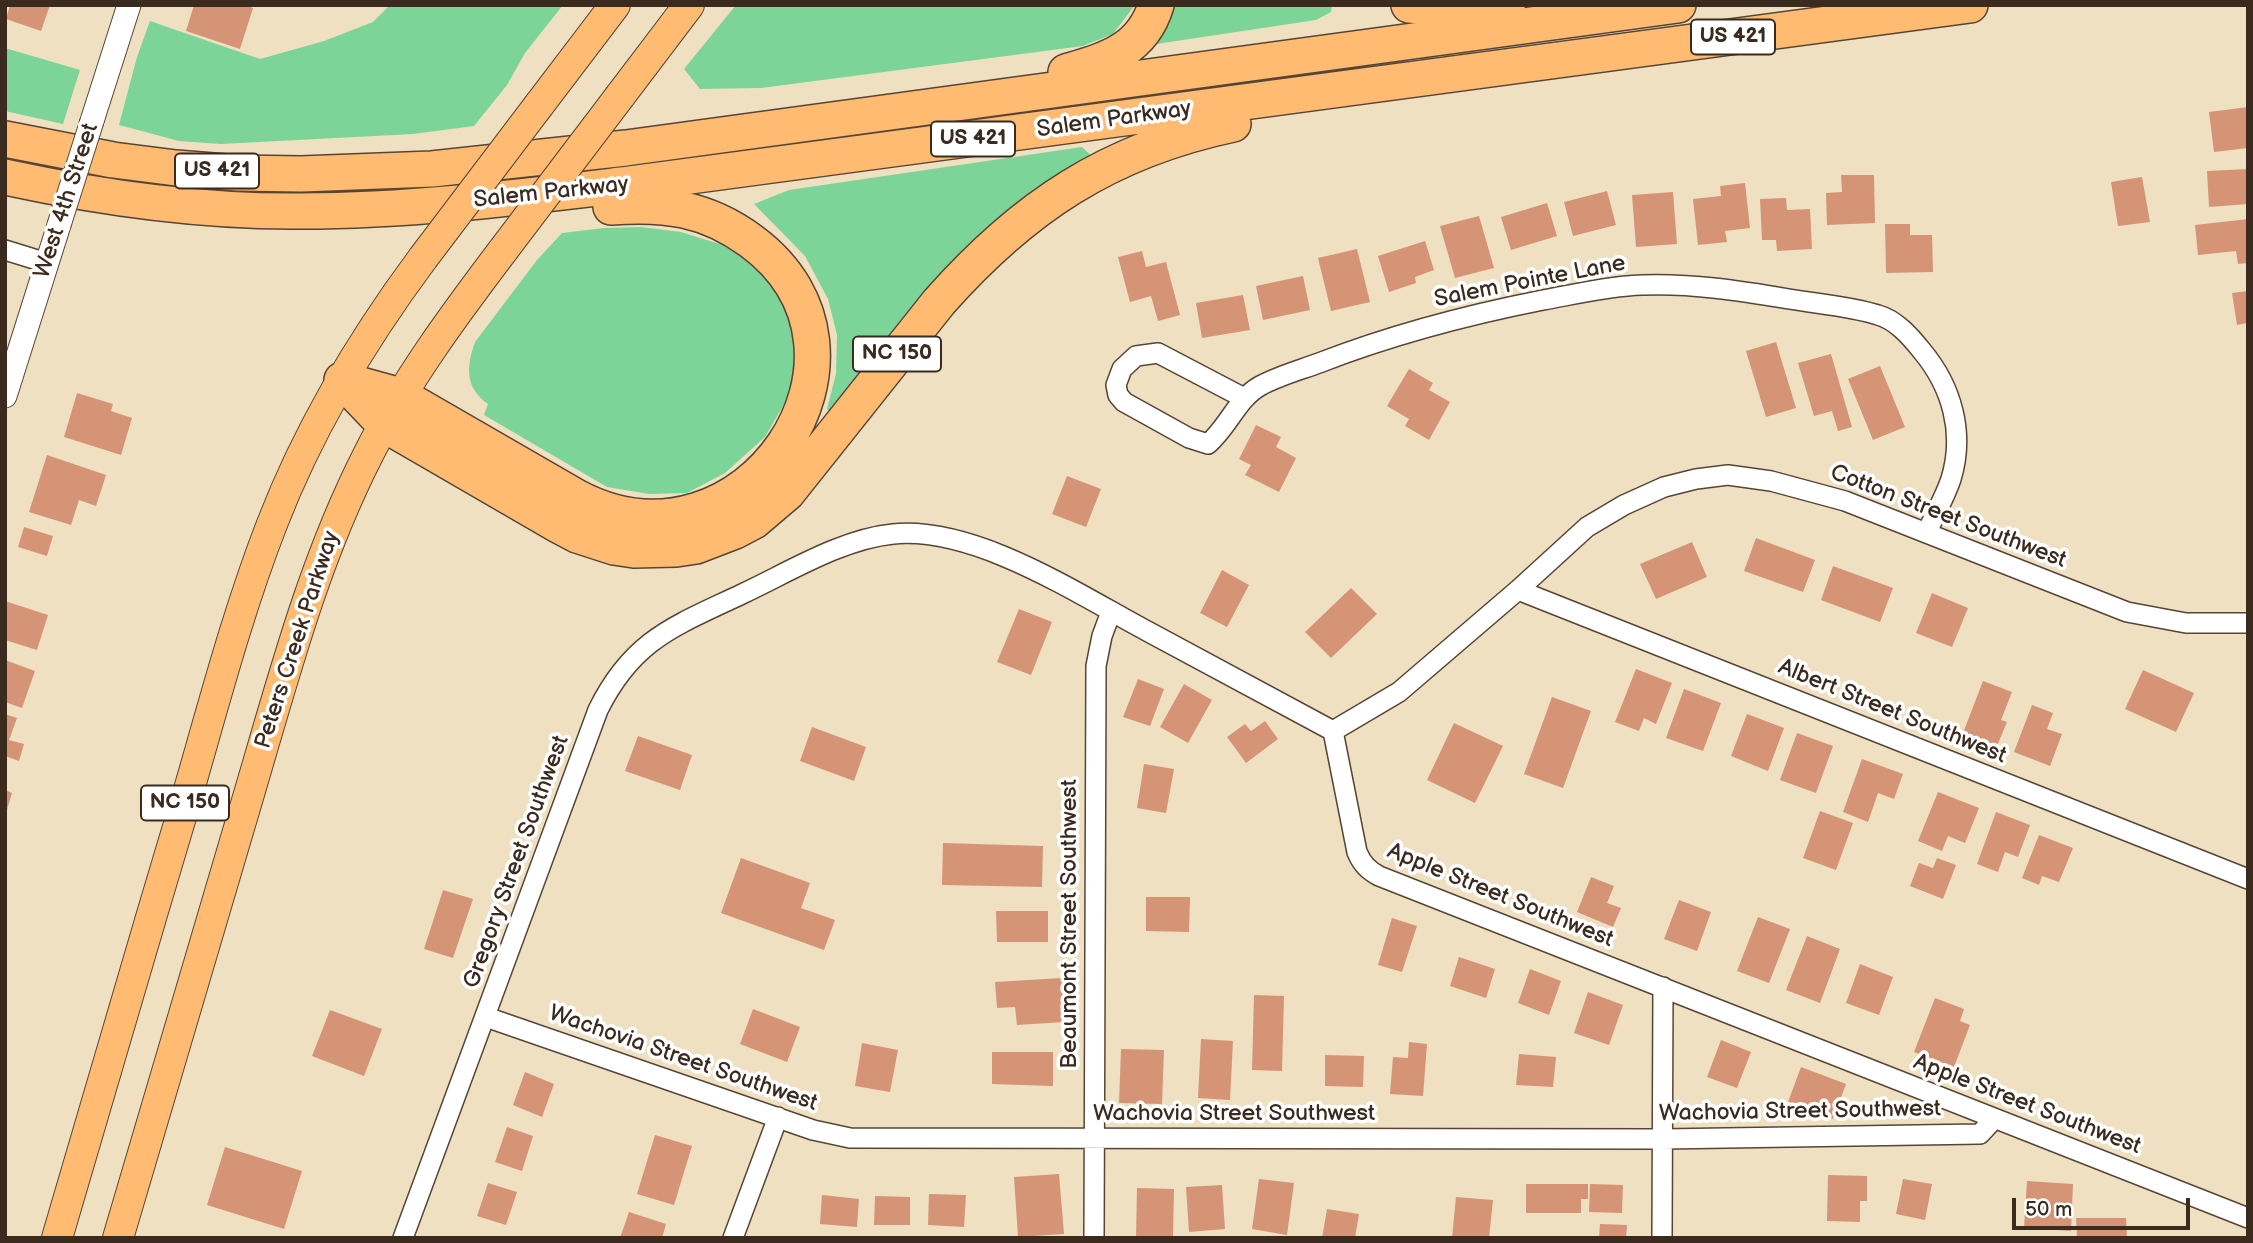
<!DOCTYPE html>
<style>
body{margin:0}
#map{position:relative;width:2253px;height:1243px;overflow:hidden;background:#efe0c1;font-family:"Balsamiq Sans",sans-serif}
canvas{display:block}
.frame{position:absolute;inset:0;border:7px solid #3b2a1e;pointer-events:none}
.scale{position:absolute;left:2012px;top:1198px;width:178px;height:32px;box-sizing:border-box;border:4px solid #3b2a1e;border-top:0;padding-left:9px;font-size:21px;line-height:24px;white-space:nowrap;color:#3b2a1e;-webkit-text-stroke:5px #fff;paint-order:stroke}
</style>
<div id="map">
<canvas width="2253" height="1243"></canvas>
<div class="frame"></div>
<div class="scale">50 m</div>
</div>
<script>
const g = document.querySelector('canvas').getContext('2d');
g.lineJoin = 'round';
function fillPath(path, color) {
  g.fillStyle = color;
  g.fill(path, 'evenodd');
}
function strokePath(path, color, width, dash) {
  g.strokeStyle = color;
  g.lineWidth = width;
  g.lineCap = dash ? 'butt' : 'round';
  g.setLineDash(dash || []);
  g.stroke(path);
}
function label(font, color, halo, rows, align = 'center') {
  g.font = font + ' "Balsamiq Sans",sans-serif';
  g.lineWidth = 7;
  g.setLineDash([]);
  g.textBaseline = 'middle';
  g.strokeStyle = halo;
  g.fillStyle = color;
  for (const [text, x, y, turn = 0] of rows) {
    g.save();
    g.translate(x, y);
    g.rotate((+turn || 0) * Math.PI / 180);
    g.textAlign = isNaN(turn) ? turn : align;
    if (halo) g.strokeText(text, 0, 0);
    g.fillText(text, 0, 0);
    g.restore();
  }
}
const green = new Path2D(`
 M390,5h173l-38,48 -18,32 -33,41 -61,8 -192,10 -42,-3 -60,-16 18,-68 13,-36 110,38 64,-18 49,-19z
 M736,5h399l-22,29 -30,12 -322,42 -61,1 -16,-20z
 M1168,5h164l-1,7 -15,8 -173,26z
 M5,48l75,22 -17,54 -58,-13z
 M1082,147l13,12 -260,258 -8,-8 9,-35 1,-39 -9,-36 -23,-43 -51,-52 35,-14z
 M641,227l40,5 45,14 41,26 19,32 11,44 -7,46 -25,43 -40,36 -38,20 -38,1 -42,-7 -123,-72 4,-11c-23,-16 -22,-37 -13,-62l62,-82 25,-27 42,-5z`);
const building = new Path2D(`
 M10,5h40l-9,26 -35,-12z
 M194,5h51l8,3 -13,41 -54,-18z
 M2248,107v41l-34,4 -5,-40z
 M2248,169v35l-39,3 -2,-36z
 M1841,175h33l1,48 -48,2 -1,-32 16,-1z
 M2142,177l8,45 -32,4 -7,-44z
 M1745,183l5,45 -25,3 2,11 -29,3 -5,-46 28,-3 -1,-10z
 M1607,191l9,34 -43,11 -9,-34z
 M1673,192l4,52 -41,3 -4,-52z
 M1786,198l1,12 23,-1 2,40 -35,2 -1,-11h-14l-2,-41z
 M1547,203l10,33 -46,14 -10,-33z
 M1479,216l15,52 -39,10 -15,-52z
 M2248,219v44l-10,1 -2,-13 -38,4 -3,-30z
 M1885,224h25v11h22l1,37 -47,1z
 M1425,241l9,29 -19,7 1,6 -27,9 -11,-36z
 M1357,249l13,53 -39,9 -13,-53z
 M1142,251l4,16 20,-5 14,53 -22,6 -7,-25 -21,6 -12,-45z
 M1303,276l7,34 -47,10 -7,-34z
 M2248,291v32l-11,2 -5,-32z
 M1243,295l7,35 -48,8 -6,-35z
 M1776,342l20,66 -30,9 -20,-66z
 M1831,354l21,73 -14,4 -6,-20 -18,5 -16,-53z
 M1880,366l25,61 -32,13 -25,-61z
 M1409,369l24,14 -4,7 21,12 -21,38 -24,-14 4,-7 -22,-13z
 M77,393l36,11 -2,7 21,7 -11,37 -57,-18z
 M1256,425l25,12 -5,10 20,11 -17,34 -34,-17 6,-10 -12,-6z
 M47,455l59,20 -10,31 -17,-6 -8,25 -42,-13z
 M1067,476l34,13 -15,38 -34,-13z
 M24,527l29,9 -6,20 -29,-9z
 M1756,538l59,22 -12,32 -59,-21z
 M1692,542l15,35 -51,22 -16,-35z
 M1833,566l60,22 -13,34 -59,-22z
 M1222,570l27,15 -22,42 -27,-14z
 M1351,588l26,26 -46,44 -26,-26z
 M1932,593l36,15 -16,39 -36,-14z
 M5,601l43,14 -11,35 -32,-10z
 M1019,609l33,13 -21,53 -34,-13z
 M5,660l30,11 -13,37 -17,-6z
 M1636,669l36,14 -16,41 -12,-6 -5,13 -24,-9z
 M2143,670l51,23 -18,39 -51,-23z
 M1138,679l26,10 -14,37 -27,-9z
 M1983,681l29,11 -11,28 6,2 -10,24 -34,-13z
 M1184,684l28,16 -24,43 -28,-16z
 M1684,689l37,14 -18,48 -37,-13z
 M1552,697l39,14 -28,77 -39,-14z
 M2032,705l21,8 -6,16 15,5 -12,32 -36,-14z
 M5,714l12,4 -8,22 15,4 -5,17 -14,-5z
 M1747,714l37,14 -16,43 -37,-15z
 M1265,721l13,18 -32,24 -19,-26 18,-13 6,7z
 M1454,723l49,23 -28,57 -48,-23z
 M812,727l54,20 -12,34 -54,-20z
 M1797,733l36,13 -17,47 -36,-13z
 M638,736l54,19 -12,35 -55,-19z
 M1862,759l41,15 -9,25 -16,-6 -10,29 -25,-10z
 M1144,764l30,5 -8,44 -29,-5z
 M5,790l7,3 -6,20h-1z
 M1938,792l41,16 -14,35 -17,-7 -6,15 -24,-10z
 M1820,811l33,12 -17,47 -33,-12z
 M1996,812l34,13 -12,32 -13,-5 -7,20 -21,-8z
 M2039,835l34,13 -14,34 -17,-6 -3,9 -17,-7z
 M943,843l100,3 -1,41 -100,-2z
 M741,858l69,25 -9,25 34,12 -11,30 -103,-37z
 M1937,858l19,7 -13,34 -33,-13 9,-23 14,5z
 M1591,877l23,9 -7,17 14,5 -8,19 -36,-15z
 M443,890l30,9 -20,59 -29,-9z
 M1146,897h44l-1,35 -43,-1z
 M1679,900l32,12 -14,39 -33,-12z
 M996,911h52v31h-51z
 M1758,917l32,12 -21,54 -32,-12z
 M1392,918l25,8 -15,46 -24,-7z
 M1807,936l33,13 -20,54 -34,-13z
 M1459,957l36,12 -9,29 -36,-12z
 M1860,964l33,13 -14,38 -33,-12z
 M1530,969l31,12 -12,34 -31,-12z
 M1062,978l3,44 -48,3 -2,-18 -18,1 -2,-26z
 M1588,992l35,13 -14,40 -35,-12z
 M1254,995l30,1 -2,75 -30,-1z
 M1935,998l29,11 -4,12 10,4 -16,42 -40,-15z
 M753,1009l47,18 -13,35 -47,-18z
 M330,1010l52,19 -18,47 -52,-20z
 M1201,1039l32,2 -3,59 -32,-2z
 M1721,1040l30,12 -14,36 -30,-11z
 M1409,1042l18,2 -4,52 -33,-2 3,-37 15,1z
 M862,1043l36,7 -8,42 -35,-6z
 M1121,1049l43,1 -2,54 -43,-1z
 M992,1052h61v34l-61,-2z
 M1519,1054l37,3 -3,30 -37,-2z
 M1325,1055l39,1 -1,31 -38,-1z
 M1801,1067l45,17 -13,35 -45,-17z
 M525,1072l29,12 -12,33 -29,-12z
 M507,1127l26,9 -11,35 -27,-9z
 M655,1135l37,11 -18,59 -37,-11z
 M225,1147l77,24 -18,58 -77,-24z
 M1059,1174l5,60 -46,3 -4,-60z
 M1828,1175l39,1v25h-7v21l-33,-1z
 M1259,1179l35,4 -7,52 -35,-6z
 M1903,1179l29,5 -7,36 -29,-6z
 M2027,1181l46,3 -2,47 -47,-3z
 M488,1183l29,9 -11,33 -29,-9z
 M1526,1184h62v15h-7v14h-55z
 M1590,1184l33,1 -1,28 -33,-1z
 M1222,1185l3,44 -36,3 -3,-45z
 M1137,1188l37,1 -1,49h-37z
 M929,1194l37,1 -2,32 -36,-2z
 M822,1195l37,4 -2,28 -37,-3z
 M875,1196l35,1v28h-36z
 M1456,1197l37,3 -4,38h-37z
 M1327,1209l32,5 -4,24h-33z
 M629,1212l37,12 -4,14h-42z
 M2076,1218h50l1,20h-50z
 M1600,1224l27,1 -1,13h-27z`);
const minor = new Path2D(`
 M5,250l42,13
 M1244,398l-86,-45 -22,3 -14,13 -6,16 2,10 6,7 65,36 19,6c20,-17 30,-46 52,-58 18,-10 40,-16 59,-23 72,-28 148,-48 224,-63 33,-6 66,-14 99,-15 49,-2 99,6 147,14 29,5 61,7 89,16 18,5 32,21 44,36 30,36 43,82 29,128 -6,18 -16,35 -24,53
 M1518,590l730,289
 M1333,731l66,-39 119,-102 69,-63 37,-22 40,-18 32,-8 32,-4 43,6 74,20 282,111 59,11h62
 M486,1017l327,113 37,8 813,1 317,-5 14,-15
 M403,1238l195,-528c35,-71 77,-84 144,-116 47,-22 100,-55 151,-60 82,-8 183,59 254,97 62,33 124,66 186,100l24,121c5,12 11,18 22,24l869,342
 M733,1238l45,-121
 M1094,1238l2,-572 6,-30 9,-24
 M1662,1238l1,-251`);
const tertiary = new Path2D(`
 M92,121l37,-116
 M5,396l54,-171`);
const primary = new Path2D(`
 M620,96l69,-91
 M539,105l76,-100
 M57,1238c41,-141 82,-281 124,-421 29,-98 54,-198 91,-293 37,-96 90,-184 151,-266
 M118,1238c43,-148 87,-296 131,-444 34,-115 64,-231 119,-339 37,-74 86,-140 136,-206`);
const motorway = new Path2D(`
 M1409,5l57,5 41,-2
 M1066,72c40,-12 76,-21 90,-67
 M5,139l108,21 63,8 62,5 63,1 131,-5 194,-21 1052,-143
 M5,177c97,21 196,35 296,34 110,0 220,-14 329,-27l1340,-179
 M342,380l42,44 176,102 17,9 37,12 20,3 42,-1 20,-3 39,-15 19,-10 33,-28 152,-191c84,-95 170,-152 294,-178
 M343,380l58,16 175,101c169,90 327,-144 175,-256 -45,-33 -86,-38 -140,-34`);
const tertiaryBridge = new Path2D(`
 M59,225l33,-104`);
const primaryBridge = new Path2D(`
 M504,249l116,-153
 M423,258l116,-153`);
const shields = [
 [1733,37,84],
 [973,139,84],
 [217,171,84],
 [897,354,88],
 [185,803,88]
];
const shieldNames = [
 ["US 421",1733,37],
 ["US 421",973,139],
 ["US 421",217,171],
 ["NC 150",897,354],
 ["NC 150",185,803]
];
const streetNames = [
 ["Salem Parkway",1114,120,-8],
 ["Salem Parkway",551,193,-6],
 ["West 4th Street",67,201,-72],
 ["Salem Pointe Lane",1530,282,-11],
 ["Cotton Street Southwest",1948,517,21],
 ["Peters Creek Parkway",298,640,-72],
 ["Albert Street Southwest",1892,712,22],
 ["Gregory Street Southwest",517,862,-70],
 ["Apple Street Southwest",1500,896,22],
 ["Beaumont Street Southwest",1070,924,-90],
 ["Wachovia Street Southwest",683,1059,19],
 ["Apple Street Southwest",2027,1105,21],
 ["Wachovia Street Southwest",1800,1112,-1],
 ["Wachovia Street Southwest",1234,1114]
];
fillPath(green, '#7dd499');
fillPath(building, '#d59476');
strokePath(minor, '#564536', 22);
strokePath(tertiary, '#564536', 25);
strokePath(primary, '#564536', 32);
strokePath(motorway, '#564536', 38);
strokePath(minor, '#fff', 19);
strokePath(tertiary, '#fff', 23);
strokePath(primary, '#febb71', 30);
strokePath(motorway, '#febb71', 35);
strokePath(tertiaryBridge, '#564536', 25, []);
strokePath(primaryBridge, '#564536', 32, []);
strokePath(tertiaryBridge, '#fff', 23);
strokePath(primaryBridge, '#febb71', 30);
for (const [x, y, w] of shields) {
  const box = new Path2D();
  box.roundRect(x - w / 2, y - 17.5, w, 35, 5);
  g.fillStyle = '#fff';
  g.fill(box);
  strokePath(box, '#3b2a1e', 2);
}
label('bold 21px', '#3b2a1e', null, shieldNames);
label('23px', '#3b2a1e', '#fff', streetNames);
</script>
